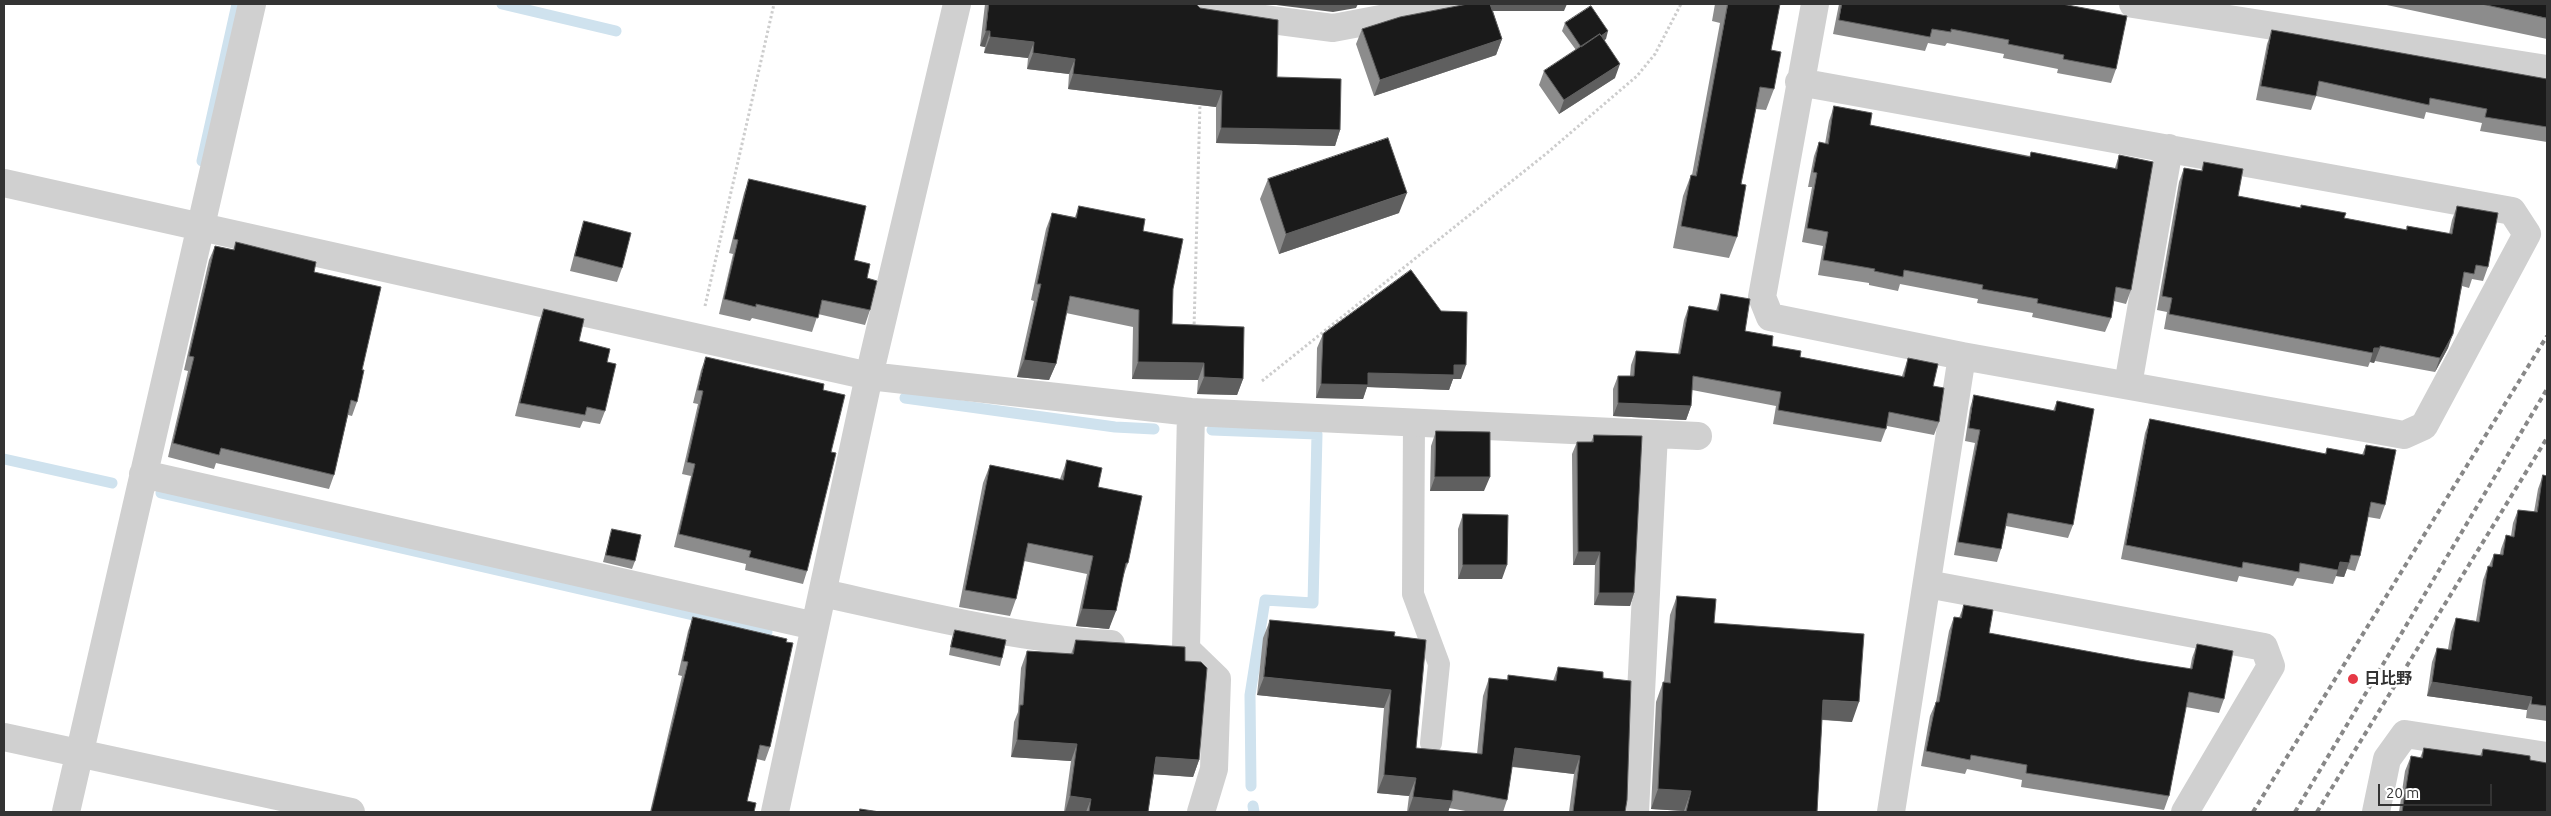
<!DOCTYPE html>
<meta charset="utf-8">
<style>
body{margin:0}
#map{position:relative;width:2551px;height:816px;overflow:hidden;background:#fff;font-family:Ubuntu,sans-serif}
canvas{display:block}
.frame{position:absolute;inset:0;border:5px solid #333;pointer-events:none}
.scale{position:absolute;left:2378px;top:784px;width:114px;height:22px;box-sizing:border-box;border:2px solid #333;border-top:0;padding-left:6px;font-size:15px;line-height:18px;white-space:nowrap;color:#333;-webkit-text-stroke:4px #fff;paint-order:stroke}
</style>
<div id="map">
<canvas width="2551" height="816"></canvas>
<div class="frame"></div>
<div class="scale">20 m</div>
</div>
<script>
const g = document.querySelector('canvas').getContext('2d');
g.lineJoin = 'round';
function strokePath(path, color, width, dash) {
  g.strokeStyle = color;
  g.lineWidth = width;
  g.lineCap = dash ? 'butt' : 'round';
  g.setLineDash(dash || []);
  g.stroke(path);
}
function fillPath(path, color) {
  g.fillStyle = color;
  g.fill(path, 'evenodd');
}
function label(font, color, halo, rows, align = 'center') {
  g.font = font + ' Ubuntu,"Noto Sans JP",sans-serif';
  g.lineWidth = 5;
  g.setLineDash([]);
  g.textBaseline = 'middle';
  g.strokeStyle = halo;
  g.fillStyle = color;
  for (const [text, x, y, turn = 0] of rows) {
    g.save();
    g.translate(x, y);
    g.rotate((+turn || 0) * Math.PI / 180);
    g.textAlign = isNaN(turn) ? turn : align;
    if (halo) g.strokeText(text, 0, 0);
    g.fillText(text, 0, 0);
    g.restore();
  }
}
const stream = new Path2D(`
 M502,4l114,27
 M202,161l35,-157
 M905,398l210,29 39,2
 M1212,430l105,4 -4,169 -48,-3 -15,95 1,91
 M4,459l108,24
 M161,493l606,139
 M1253,806l1,6`);
const path = new Path2D(`
 M705,306l69,-302
 M1194,329l6,-226
 M1262,381l285,-228 90,-77 18,-22 26,-50`);
const lane = new Path2D(`
 M1414,423l-1,171 26,70 -8,79`);
const street = new Path2D(`
 M1203,4v7l130,17 127,-24
 M1815,4l-53,293 8,20 192,39 -71,456
 M2133,4l414,65
 M1799,82l713,129 15,23 -103,192 -20,9 -442,-79
 M4,183l865,193 322,36 507,24
 M2128,385l41,-237
 M1191,412l-5,237 31,30 -3,90 -13,43
 M143,474l672,152
 M1927,584l337,63 7,19 -86,146
 M823,593c95,21 190,45 288,51
 M4,737l347,75
 M66,812l186,-808
 M775,812l94,-436 88,-372
 M1635,812l19,-378
 M2376,812l11,-53 18,-25 142,22`);
const rail = new Path2D(`
 M2253,812l294,-476
 M2295,812l252,-423
 M2317,812l230,-374`);
const wall = new Path2D(`
 M985,4h211l4,4 77,69 63,53 -5,16 -119,-3v-36l-148,-18 1,-15 -42,-5 1,-11 -44,-5 1,-6 -5,-1z
 M1468,4l96,7h-71l9,28 -6,16 -122,41 -18,-52 6,-15z
 M1715,4h65l-9,46 3,39 -8,21 -10,-1 -15,75 -4,53 -8,21 -56,-10 10,-52 8,-21h1l28,-152 -8,-2z
 M1839,4h223l54,65 -5,14 -54,-10 1,-4 -55,-11 1,-4 -57,-11 -2,3 -17,-3 -3,8 -92,-17z
 M2382,4h165v35z
 M1565,23l41,16 -2,1 11,38 -56,36 -20,-29 5,-14 32,-21 -14,-19z
 M2272,30l275,49v63l-67,-11 2,-8 -56,-11 -2,7 -108,-23 -5,14 -55,-10 11,-56z
 M1834,106l36,19 160,31 1,-4 84,16 4,-13 12,135 -5,14 -12,-3 -3,17 -6,14 -73,-15 1,-4 -56,-10 1,-4 -78,-15 -2,7 -29,-6v-2l-51,-8 5,-29 -21,-4 10,-55h-4l6,-31 5,-14 6,2 4,-23z
 M2204,162l34,34 62,12 1,-3 43,13 62,12 1,-4 42,8 3,-14 5,-14 31,61 -5,14 -11,-2 -3,9 -7,-2 -14,62 -13,24 -60,-11 -1,2 -4,-1 -2,5 -204,-38 3,-17 -10,-2 22,-128 5,-14 17,3z
 M749,179l105,81 13,18 3,32 -5,15 -47,-11 -6,18 -60,-14 -2,3 -31,-7 14,-60 -4,-1 15,-60z
 M1268,179l131,34 -120,41 -19,-55z
 M1079,206l64,25 30,58 -1,35 71,55 -6,16 -40,-1 1,-14 -66,-1 1,-52 -67,-14 -10,51 -7,16 -32,-3 17,-76 -3,-1 15,-71 6,-16 23,4z
 M584,221l38,47 -5,14 -47,-11 9,-35z
 M236,242l78,30 48,98 -5,32 -5,14 -4,-1 -14,60 -5,14 -113,-26 -2,6 -46,-12 20,-86 -4,-1 25,-110 6,-14 18,4z
 M1721,294l24,37 27,15 28,11 102,19 6,-18 25,28 6,36 -5,13 -47,-9 -6,16 -108,-18 3,-18 -84,-16 -1,16 -5,14 -73,-4v-27l5,-13h12l1,-11 5,-14 42,3 6,-34 5,-14 27,5z
 M544,309l35,32 28,21 -2,49 -5,13 -17,-3 -3,7 -65,-12 24,-94z
 M1323,334l138,45h-8l-4,11 -82,-3 -4,12 -47,-1 1,-50z
 M706,357l117,33 8,62 -24,119 -4,13 -58,-14 1,-6 -72,-17 17,-71 -9,-2 16,-70 -5,-1 8,-33z
 M1974,395l79,16 4,-10 16,124 -5,13 -62,-12 -5,23 -4,13 -43,-7 21,-112 -10,-2 5,-33z
 M2150,419l175,35 2,-6 35,7 4,-10 19,60 -5,14 -12,-2 -8,39 -5,15 -8,-2 -3,8 -8,-1 -3,8 -36,-6 -4,8 -54,-10 -2,6 -116,-23 24,-126z
 M1436,431l48,60h-54l1,-45z
 M1594,435l40,158 -4,13 -36,-1 1,-40h-22l-1,-111 5,-12h14z
 M1067,460l31,27 30,76 -5,14 -14,52 -33,-3 11,-52 -63,-13 -8,38 -6,17 -51,-9 24,-124 7,-18 70,14z
 M2543,475l4,1v245l-21,-3 1,-8 -100,-14 5,-34 5,-14 11,1 3,-17 5,-14 20,3 7,-41 5,-14h1l5,-12h6l1,-5 5,-14 5,1 2,-13 5,-13 16,2 4,-23z
 M1463,514l39,65h-44v-50z
 M612,529l23,32 -3,8 -29,-7 7,-26z
 M1677,596l175,126 -30,-2 -5,92h-133v-1l-33,-2 5,-107 7,-20h1l6,-67z
 M1964,605l25,28 151,28 50,8 2,-11 5,-14 27,55 -5,14 -33,-6 -17,89 -5,14 -143,-23 1,-7 -55,-11 -2,5 -44,-8 9,-50 6,-14 13,-71 5,-14 5,1z
 M693,617l77,130 -5,14 -8,-2 -10,42 7,11h-104l32,-136 -4,-1 10,-44z
 M1270,620l124,16 22,112 61,6 6,-58 6,-18 18,2 1,-5 45,6 5,-14 45,11 22,134h-56l5,-38 -62,-7 -5,33 -4,12h-32l-22,-4 -1,4h-41l2,-16 -32,-3 7,-85 -127,-13 6,-57z
 M955,630l47,28 -2,8 -51,-11 3,-17z
 M1076,640l109,21 14,99 -6,17 -39,-3 -6,38h-84l7,-51 -60,-4 3,-35 4,-10 3,-44 6,-17 44,3z
 M2424,748l56,8 3,-7 47,11 17,52h-148l6,-41 6,-15 9,2z`);
const shadedWall = new Path2D(`
 M1268,4h90l-2,4 -23,4z
 M1484,4h83l-3,7h-82z
 M986,31h4l-5,16 -5,-1z
 M1608,31l-2,8 -27,17 3,-8z
 M990,37l44,5 -6,16 -44,-5z
 M1502,39l-6,16 -122,41 6,-16z
 M1033,53l42,6 -6,15 -42,-5z
 M1620,64l-5,14 -56,36 5,-14z
 M1073,74l149,17 -6,16 -148,-18z
 M1221,128l119,2 -5,16 -119,-3z
 M1407,193l-8,20 -120,41 7,-20z
 M2453,334l-5,14 -13,24 5,-14z
 M2374,348h6l-6,15 -4,-1z
 M1024,360l32,4 -7,16 -32,-3z
 M1138,362l66,1 -6,17 -66,-1z
 M1454,365h12l-5,14h-8l-4,11 -82,-3 -4,12 -47,-1 5,-14 47,-11z
 M1204,377l39,2 -6,16 -40,-1z
 M1618,403l73,3 -5,14 -73,-4z
 M1435,477h55l-6,14h-54z
 M1578,552h22l-5,13h-22z
 M2340,562l9,1 -5,14 -8,-1z
 M1463,565h44l-5,14h-44z
 M1599,593h35l-4,13 -36,-1z
 M1082,609l34,2 -7,18 -33,-3z
 M1264,677l127,13 -7,18 -127,-13z
 M2432,682l100,15 -5,13 -100,-14z
 M1823,700l36,2 -7,20 -36,-3z
 M1017,740l60,4 -6,17 -60,-4z
 M1515,748l65,8 -6,18 -66,-8z
 M1156,757l43,3 -6,17 -43,-3z
 M1384,775l32,3 -7,18 -32,-3z
 M1658,789l33,2 -7,20 -33,-2z
 M1070,796l21,3 -5,13h-21z
 M1413,797l39,4 -4,11h-40z`);
const building = new Path2D(`
 M989,4h207l4,4 78,12 -1,57 64,2 -1,51 -119,-2 1,-37 -149,-17 2,-15 -42,-6 1,-11 -44,-5v-6h-4z
 M1468,4h22l12,35 -122,41 -18,-51 38,-12z
 M1728,4h52l-9,46 10,2 -7,37 -14,-2 -19,97 5,1 -9,52 -56,-11 10,-51 5,1z
 M1842,4h220l65,12 -11,53 -53,-10 1,-4 -56,-11 1,-4 -58,-11v3l-19,-3 -2,8 -91,-17z
 M2482,4h65v14z
 M1591,6l17,25 -7,5 -1,-2 -19,13 -16,-24z
 M2272,30l275,49v48l-62,-10 2,-8 -57,-11 -1,7 -110,-24 -3,15 -55,-10z
 M1600,34l20,30 -56,36 -20,-29z
 M1834,106l38,7 -2,12 160,32 1,-5 86,17 2,-14 34,7 -22,128 -15,-3 -5,31 -74,-15 1,-4 -56,-10 1,-4 -79,-15 -1,7 -29,-6 1,-2 -52,-9 5,-28 -21,-4 10,-55 -4,-1 6,-30 9,2z
 M1388,138l19,55 -121,41 -18,-55z
 M2204,162l39,7 -5,27 63,12v-3l45,8 -2,5 63,12v-4l45,8 5,-28 41,7 -10,54 -12,-2 -2,9 -10,-2 -11,62 -13,24 -60,-12v2h-6l-1,5 -204,-39 3,-16 -10,-2 22,-128 18,3z
 M749,179l117,27 -12,54 16,4 -3,14 10,3 -7,29 -48,-10 -4,18 -62,-14v3l-32,-8 14,-59 -4,-1z
 M1079,206l66,13 -2,12 40,8 -10,50 -1,35 72,3 -1,52 -39,-2v-14l-66,-1 1,-52 -69,-14 -14,68 -32,-4 17,-76h-4l15,-71 24,5z
 M584,221l47,12 -9,35 -47,-12z
 M236,242l80,20 -2,10 67,15 -19,83h2l-7,32 -6,-2 -17,75 -113,-27 -2,7 -46,-12 21,-86 -5,-1 26,-110 19,4z
 M1411,270l30,41 26,1 -1,53h-12v10l-86,-2v12l-47,-1 2,-50z
 M1721,294l29,5 -5,32 28,5 -1,10 29,5 -1,6 104,20 4,-19 30,6 -5,22 11,2 -5,34 -50,-10 -3,17 -108,-19 3,-18 -88,-16 -2,30 -73,-3v-27h16l2,-25 44,3 9,-48 29,5z
 M544,309l40,10 -5,22 31,8 -3,13 9,2 -11,47 -18,-4 -2,8 -65,-12z
 M706,357l118,27 -1,6 22,5 -14,57 5,1 -29,118 -58,-14 2,-6 -72,-17 16,-70 -8,-2 16,-71 -5,-1z
 M1974,395l81,16 2,-10 37,8 -21,116 -65,-12 -7,36 -43,-7 22,-112 -11,-2z
 M2150,419l176,35 1,-6 37,7 2,-10 30,5 -11,55 -14,-3 -11,54 -9,-1 -2,8 -9,-1 -2,8 -38,-7 -1,9 -56,-10 -1,6 -116,-23z
 M1436,431l54,1v45h-55z
 M1594,435l48,1 -8,157h-35l1,-41h-22l-1,-110h16z
 M1067,460l35,8 -4,19 44,9 -14,67h-2l-10,48 -34,-2 11,-53 -65,-13 -12,56 -51,-9 25,-125 73,15z
 M2543,475l4,1v230l-16,-2 1,-7 -100,-15 5,-34 14,2 5,-32 23,4 9,-56 4,1 2,-13 9,1 3,-20 8,2 4,-27 19,2z
 M1463,514l45,1 -1,50h-44z
 M612,529l29,6 -6,26 -29,-6z
 M1677,596l39,3 -2,24 150,11 -5,68 -36,-2 -6,112h-131l5,-21 -33,-2 5,-107 7,1z
 M1964,605l29,5 -4,23 151,28 52,8 5,-25 36,7 -9,48 -35,-7 -20,104 -143,-23 1,-8 -56,-10 -1,5 -44,-9 10,-49h3l15,-85 7,1z
 M693,617l94,22 -1,3 7,1 -23,104 -10,-2 -13,56 9,2 -2,9h-103l37,-150 -5,-1z
 M1270,620l125,12 -1,4 32,4 -10,108 66,6 7,-76 19,2v-5l48,6 2,-14 45,5v6l28,3 -4,119 -2,12h-52l7,-56 -65,-8 -8,52 -54,-10 -1,11 -39,-4 3,-19 -32,-3 7,-85 -127,-13z
 M955,630l51,10 -4,18 -51,-11z
 M1076,640l109,7v14l16,1 6,6 -8,92 -43,-3 -8,55h-59l2,-13 -21,-3 7,-52 -60,-4 3,-35h3l4,-54 46,3z
 M2424,748l58,8 1,-7 47,7v4l17,3v49h-145l9,-56 11,2z
 M860,809l20,3h-20z`);
const markers = [
 [2353,679,6,"#e63946"]
];
const poiNames = [
 ["日比野",2364,679]
];
strokePath(stream, '#cfe2ee', 11);
strokePath(path, '#cdcdcd', 3, [2.5, 2.5]);
strokePath(lane, '#d0d0d0', 22);
strokePath(street, '#d0d0d0', 28);
strokePath(rail, '#888', 4, [5, 4]);
fillPath(wall, '#8c8c8c');
fillPath(shadedWall, '#5f5f5f');
fillPath(building, '#1a1a1a');
strokePath(building, '#5f5f5f', 1);
for (const [x, y, r, color] of markers) {
  const dot = new Path2D();
  dot.arc(x, y, r, 0, 2 * Math.PI);
  g.fillStyle = color;
  g.fill(dot);
  strokePath(dot, '#fff', 2);
}
label('bold 16px', '#333', '#fff', poiNames, 'left');
</script>
